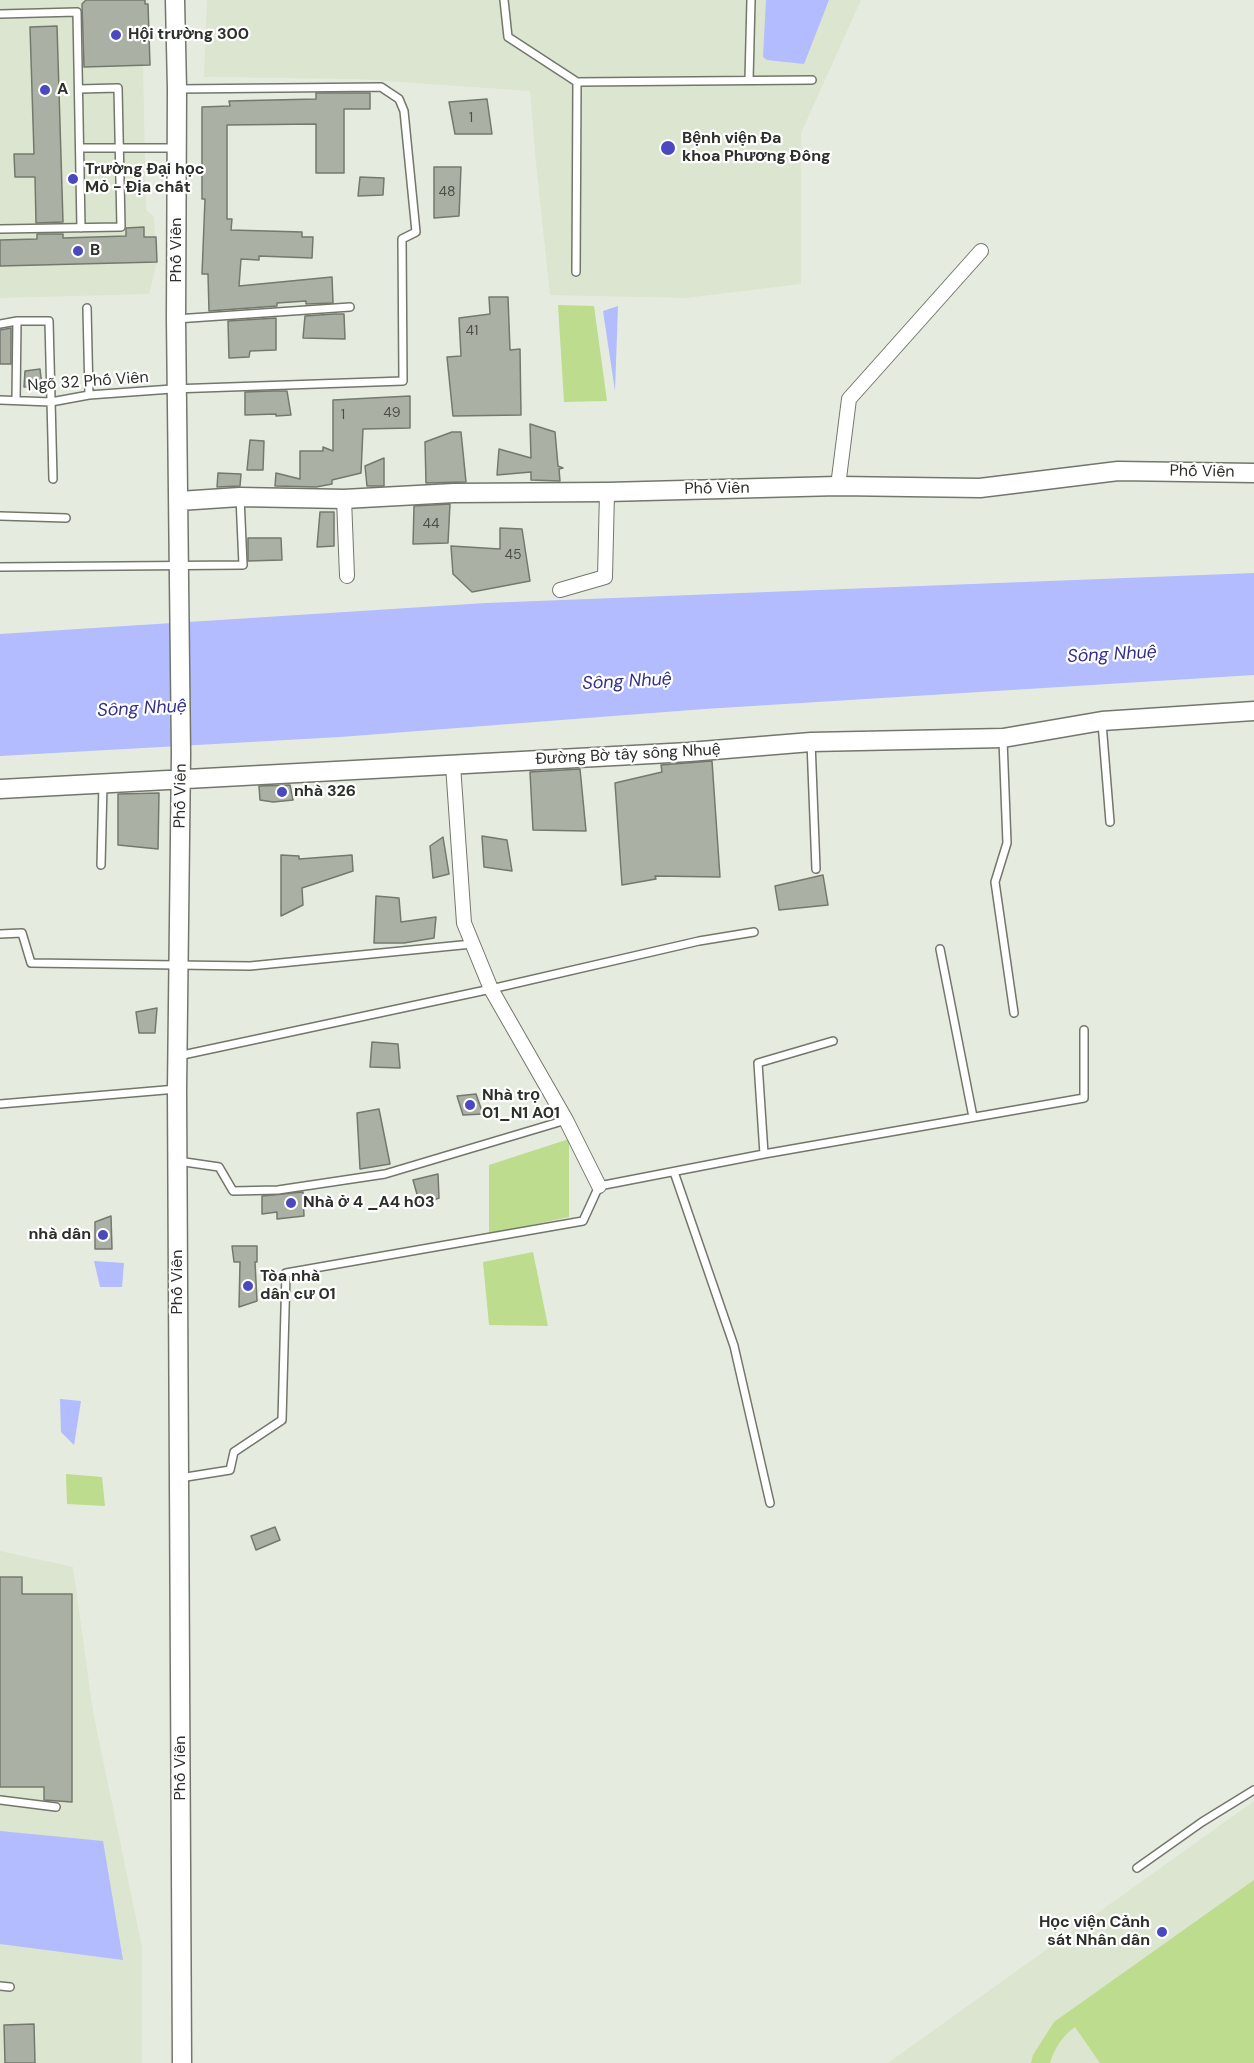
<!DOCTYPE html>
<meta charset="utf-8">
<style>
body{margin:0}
canvas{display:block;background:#e5ebde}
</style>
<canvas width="1254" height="2063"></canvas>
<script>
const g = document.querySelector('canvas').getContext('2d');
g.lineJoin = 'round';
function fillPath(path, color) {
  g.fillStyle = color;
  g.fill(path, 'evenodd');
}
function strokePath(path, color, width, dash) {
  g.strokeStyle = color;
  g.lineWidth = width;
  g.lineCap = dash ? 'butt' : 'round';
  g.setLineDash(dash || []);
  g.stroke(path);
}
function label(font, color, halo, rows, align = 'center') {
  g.font = font + ' "DM Sans",sans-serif';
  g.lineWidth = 4.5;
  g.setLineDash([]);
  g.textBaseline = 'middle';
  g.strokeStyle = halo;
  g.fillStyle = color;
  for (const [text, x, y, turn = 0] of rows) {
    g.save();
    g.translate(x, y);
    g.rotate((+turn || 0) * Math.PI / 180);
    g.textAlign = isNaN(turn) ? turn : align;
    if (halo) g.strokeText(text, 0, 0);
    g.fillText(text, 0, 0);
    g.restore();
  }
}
const built = new Path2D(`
 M0,0h148l2,65 -7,1 3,144 8,7 3,45 -8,32 -149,4z
 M207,0h654l-60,133v151l-115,14 -136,-3 -14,-132 -6,-72 -173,-12 -153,-2z
 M0,1551l73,16 20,145 49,235v116h-142z
 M1254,1801v262h-366z`);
const green = new Path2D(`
 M558,305l36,1 13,95 -43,1z
 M569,1139v78l-80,17v-69z
 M533,1252l15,74 -59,-1 -6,-63z
 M66,1474l36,3 3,29 -38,-2z
 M1254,1880v183h-154l-25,-36c-12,8 -21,22 -25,36h-19l2,-8 21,-33z`);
const water = new Path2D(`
 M766,0h63l-25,64 -37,-4 -4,-3z
 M618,306l-3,85 -12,-80z
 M1254,573v102l-550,34 -364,28 -340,19v-122l486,-31z
 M94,1261l30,2 -2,24h-22z
 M60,1399l21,2 -7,44 -13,-13z
 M0,1831l103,10 20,119 -123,-16z`);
const building = new Path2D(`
 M86,0h59v4h3l2,61 -66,2 -2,-63z
 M57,26l6,196 -27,1 -1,-46h-20l-1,-23h20l-4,-127z
 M316,93h54v16h-26v64h-28v-49l-89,1v94h5l-1,11 71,2v5h11l-1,21 -53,-2v4l-18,-1 -2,27 93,-9 1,26 -27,1v-3l-29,2v3l-68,5 -1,-37h-6l3,-75h-3v-92l28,-1 -1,-5 87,-2z
 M487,99l5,35h-37l-6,-32z
 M434,167h27l-2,49 -25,2z
 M360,177l24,1 -1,17 -25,1z
 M144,227v10h12l1,25 -157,4v-26l37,-1v-5h26v4l63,-2v-8z
 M489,297h19l2,53 10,-1 1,66 -68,1 -6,-59 14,-1 -2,-38 31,-4z
 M334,314h10l1,25 -42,-1 2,-22z
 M276,318v32l-26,1 -1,6 -20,1 -1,-37z
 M11,328v36h-11v-34z
 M40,369l2,17 -18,1 1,-16z
 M273,391h14l4,24 -15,1v-2l-31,1v-23z
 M410,396v32l-47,1 -2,44 -29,7v4l-16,3 -41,-1 1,-13 24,6v-28h23v-4l10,4v-51z
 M530,424l25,8 3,34 5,2 -4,1 1,12 -29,-1v-8l-34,3 2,-26 32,9z
 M452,432h9l5,50 -40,1 -1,-41z
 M250,440l14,1 -1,29h-16z
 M384,458v28h-17l-2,-20z
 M218,473l23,1 -1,12 -23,1z
 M450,504l-2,39 -35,1 1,-38z
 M320,512h14v34l-17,1z
 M500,528l22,1 8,52 -58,11 -19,-18 -2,-28 49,3z
 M248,538h33l1,22 -34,1z
 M712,761l8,116 -65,-1 1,3 -34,6 -7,-102 47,-11 -1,-7z
 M580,769l6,62 -53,-1 -3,-58z
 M290,785l3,15 -20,2 -13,-2 -1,-14z
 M159,793l-1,56 -40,-4v-51z
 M482,836l25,4 5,31 -28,-4z
 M443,837l6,37 -16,4 -3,-32z
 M281,855l18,1v3l53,-4 1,16 -51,17 1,17 -22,11z
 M823,875l5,30 -49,5 -4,-24z
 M376,896l23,2 2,24 35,-5 -2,21 -30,5h-30z
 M157,1008l-2,25h-16l-3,-21z
 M372,1042l26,2 2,24 -30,-1z
 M476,1094l7,20 -20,1 -6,-19z
 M379,1109l11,55 -30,5 -3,-56z
 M438,1174l1,24 -19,7 -7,-25z
 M303,1192l1,24 -27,3v-7l-15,2v-18z
 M111,1216l1,33h-17v-27z
 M232,1246h25v16h-2l2,39 -18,6 1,-45h-6z
 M275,1527l5,13 -24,10 -5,-14z
 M0,1577h22v17h50v208l-28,-2v-13h-44z
 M34,2024l1,39h-30l-1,-38z`);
const service = new Path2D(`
 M504,0l4,37 69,45 -1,190
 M0,14l77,-2 4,216
 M749,80l2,-80
 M577,82l235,-2
 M81,148h94
 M0,229l121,-2 -3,-139 -39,1
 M87,308l2,87
 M176,319l174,-12
 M0,324l17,-3h32l4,158
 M0,400l51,2 38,-7 83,-6 231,-8 -1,-142 14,-7 -12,-121 -5,-12 -18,-12 -204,2
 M16,400l1,-79
 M0,516l66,2
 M0,567l243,-2 -3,-68
 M1102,723l8,99
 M1003,740l4,103 -12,39 19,131
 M811,742l5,127
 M101,865l2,-81
 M0,934l22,-1 9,30 219,3 222,-22
 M940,949l33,168
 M178,1056l313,-67 208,-48 55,-9
 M0,1104l177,-15
 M764,1154l-6,-91 75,-22
 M178,1161l41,6 14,24 45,-1 107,-16 181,-54
 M674,1172l60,174 36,157
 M180,1478l50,-8 4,-18 48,-32 4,-147 297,-52 16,-35 165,-32 320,-56v-68
 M0,1800l56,7
 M1137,1868l65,-46 52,-32
 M0,1986l10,1`);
const minor = new Path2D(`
 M838,486l11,-87 132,-148
 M344,499l3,77
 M560,590l45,-13 2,-85
 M453,765l11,158 27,66 75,131 33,66`);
const tertiary = new Path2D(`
 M175,0l2,89 -1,230 5,435 -4,335 5,974
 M179,501l61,-4 104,2 110,-6 153,-1 231,-6 142,2 138,-17 136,2
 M0,789l689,-37 122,-10 192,-4 99,-17 152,-10`);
const markers = [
 [116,35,6,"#4b49bf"],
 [45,90,6,"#4b49bf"],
 [668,148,8,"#4b49bf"],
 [73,179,6,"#4b49bf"],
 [78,251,6,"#4b49bf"],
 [282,792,6,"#4b49bf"],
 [470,1105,6,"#4b49bf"],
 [291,1203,6,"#4b49bf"],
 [103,1235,6,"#4b49bf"],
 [248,1286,6,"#4b49bf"],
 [1162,1932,6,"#4b49bf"]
];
const numberNames = [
 ["1",471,118],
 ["48",447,192],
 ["41",472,331],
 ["49",392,413],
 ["1",343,415],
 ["44",431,524],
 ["45",513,555]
];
const poiNames = [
 ["Hội trường 300",128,35],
 ["A",57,90],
 ["Bệnh viện Đa",682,139],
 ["khoa Phương Đông",682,157],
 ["Trường Đại học",85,170],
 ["Mỏ - Địa chất",85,188],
 ["B",90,251],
 ["nhà 326",294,792],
 ["Nhà trọ",482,1096],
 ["01_N1 A01",482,1114],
 ["Nhà ở 4 _A4 h03",303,1203],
 ["nhà dân",91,1235,"right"],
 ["Tòa nhà",260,1277],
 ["dân cư 01",260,1295],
 ["Học viện Cảnh",1150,1923,"right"],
 ["sát Nhân dân",1150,1941,"right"]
];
const streetNames = [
 ["Phố Viên",177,250,-90],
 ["Ngõ 32 Phố Viên",88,382,-4],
 ["Phố Viên",1202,472,1],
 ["Phố Viên",717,489,-1],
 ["Đường Bờ tây sông Nhuệ",628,755,-3],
 ["Phố Viên",181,796,-89],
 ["Phố Viên",178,1282,-90],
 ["Phố Viên",181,1768,-90]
];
const waterNames = [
 ["Sông Nhuệ",1112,655,-3],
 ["Sông Nhuệ",627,682,-3],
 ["Sông Nhuệ",142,709,-3]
];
fillPath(built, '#dce5d0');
fillPath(green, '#bddc8d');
fillPath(water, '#b2bcfe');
fillPath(building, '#aab0a3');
strokePath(building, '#74796d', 1.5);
strokePath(service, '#72776b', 10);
strokePath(minor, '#72776b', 16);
strokePath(tertiary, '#72776b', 21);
strokePath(service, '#fff', 7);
strokePath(minor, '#fff', 14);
strokePath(tertiary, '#fff', 18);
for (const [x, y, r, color] of markers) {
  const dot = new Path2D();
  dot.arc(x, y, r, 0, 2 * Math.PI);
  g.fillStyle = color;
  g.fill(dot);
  strokePath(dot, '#fff', 2);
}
label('14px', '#4c4f48', null, numberNames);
label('bold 16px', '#2d2f2a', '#fff', poiNames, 'left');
label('16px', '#2d2f2a', '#fff', streetNames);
label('italic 18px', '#33318d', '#fff', waterNames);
</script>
